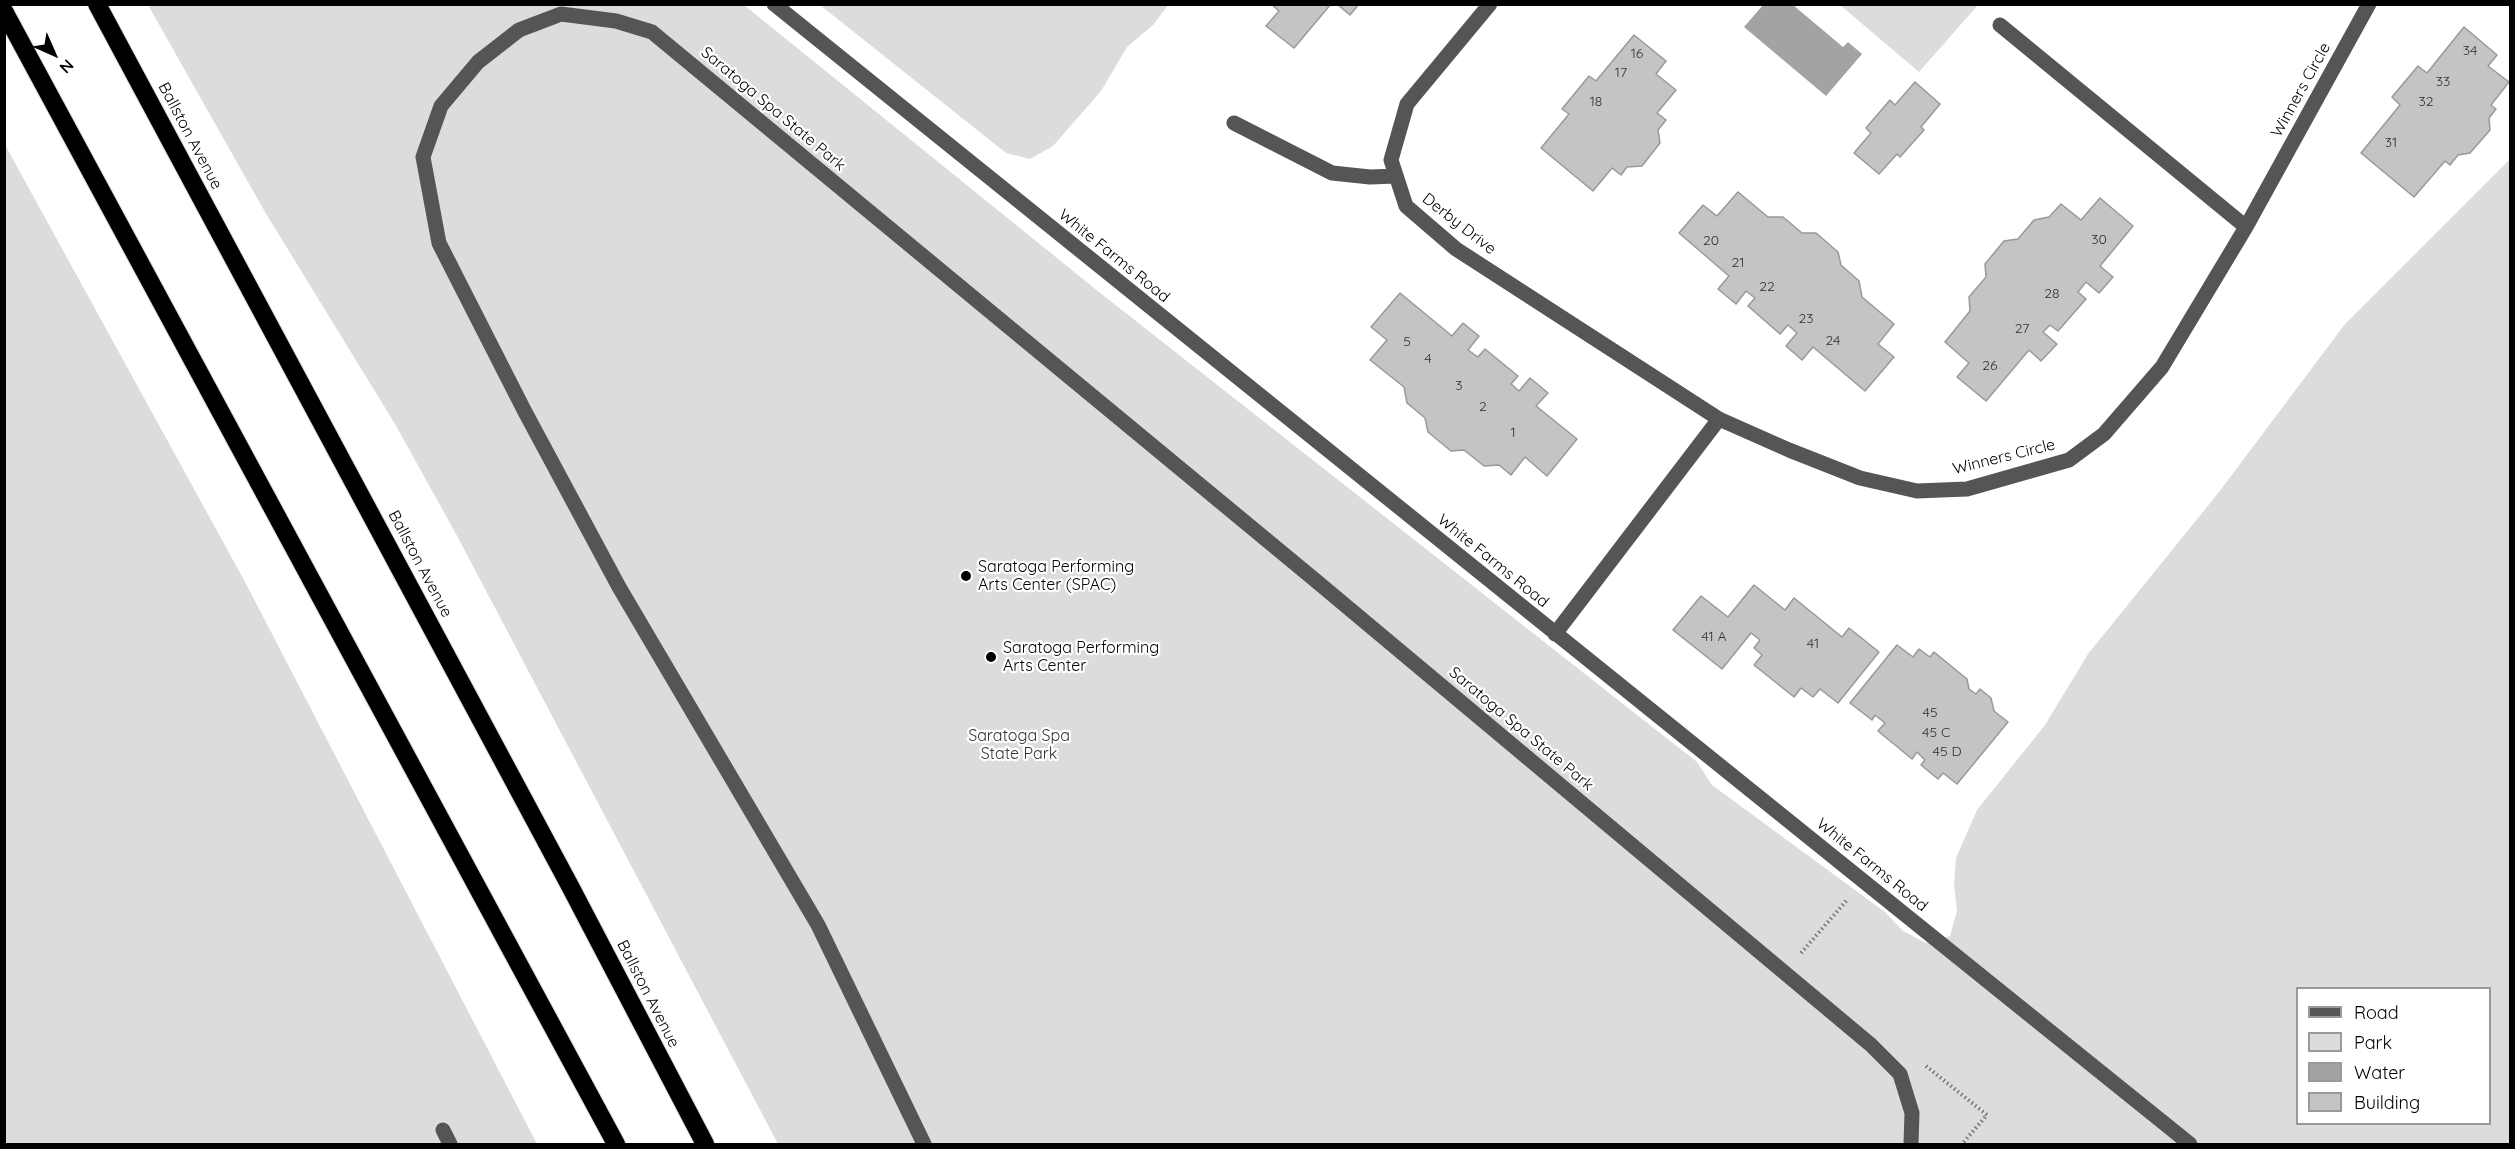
<!DOCTYPE html>
<style>
body{margin:0}
#map{position:relative;width:2515px;height:1149px;overflow:hidden;background:#fff;font-family:Quicksand,sans-serif}
canvas{display:block}
.frame{position:absolute;inset:0;border:6px solid #000;pointer-events:none}
.legend{position:absolute;left:2296px;top:987px;width:195px;height:138px;box-sizing:border-box;background:#fff;border:2px solid #999;margin:0;padding:8px 10px;list-style:none;font-size:18px;color:#000}
.legend li{display:flex;align-items:center;gap:12px;height:30px}
.legend b{width:30px;border:2px solid #999}
.north{position:absolute;left:24px;top:24px;width:60px;height:60px;-webkit-text-stroke:4px #fff;paint-order:stroke;rotate:135deg;font-size:16px;font-weight:700;line-height:24px;text-align:center;color:#000}
.north::after{content:'';display:block;margin:auto;width:21px;height:27px;background:#000;clip-path:polygon(50% 0,100% 100%,50% 72%,0 100%)}
</style>
<div id="map">
<canvas width="2515" height="1149"></canvas>
<div class="frame"></div>
<ul class="legend">
<li><b style="height:8px;background:#555"></b>Road</li>
<li><b style="height:16px;background:#dcdcdc"></b>Park</li>
<li><b style="height:16px;background:#a3a3a3"></b>Water</li>
<li><b style="height:16px;background:#c4c4c4"></b>Building</li>
</ul>
<div class="north">N</div>
</div>
<script>
const g = document.querySelector('canvas').getContext('2d');
g.lineJoin = 'round';
function fillPath(path, color) {
  g.fillStyle = color;
  g.fill(path, 'evenodd');
}
function strokePath(path, color, width, dash) {
  g.strokeStyle = color;
  g.lineWidth = width;
  g.lineCap = dash ? 'butt' : 'round';
  g.setLineDash(dash || []);
  g.stroke(path);
}
function label(font, color, halo, rows, align = 'center') {
  g.font = font + ' Quicksand,sans-serif';
  g.lineWidth = 4.5;
  g.setLineDash([]);
  g.textBaseline = 'middle';
  g.strokeStyle = halo;
  g.fillStyle = color;
  for (const [text, x, y, turn = 0] of rows) {
    g.save();
    g.translate(x, y);
    g.rotate((+turn || 0) * Math.PI / 180);
    g.textAlign = isNaN(turn) ? turn : align;
    if (halo) g.strokeText(text, 0, 0);
    g.fillText(text, 0, 0);
    g.restore();
  }
}
const green = new Path2D(`
 M148,5h596l355,287 598,470 15,23 173,127 18,19 23,12 24,-7 7,-25 -3,-27 2,-26 21,-48 68,-85 43,-71 131,-162 126,-168 165,-165v985h-1732l-322,-610 -61,-110 -130,-212zM2298,988h192v136h-192z
 M820,5h348l-14,19 -27,23 -26,44 -48,55 -23,13 -24,-6z
 M1840,5h138l-59,67z
 M4,143l240,437 293,564h-532z`);
const water = new Path2D(`
 M1763,5h30l50,42 5,-5 14,12 -36,42 -82,-69z`);
const building = new Path2D(`
 M1271,4h60l-37,44 -28,-22 13,-15z
 M1337,4h22l-9,11z
 M2464,27l33,28 -9,11 21,16 -18,23 5,4 -7,9 1,12 -20,23 -12,2 -8,10 -5,-4 -31,36 -53,-44 39,-48 -8,-8 26,-31 9,7z
 M1634,35l32,26 -10,13 20,16 -19,23 9,7 -8,10 2,13 -18,23 -15,1 -6,8 -9,-7 -19,23 -52,-43 28,-34 -7,-5 27,-33 7,5z
 M1915,82l25,22 -19,23 3,3 -24,27 -3,-3 -18,20 -25,-21 17,-20 -5,-5 24,-28 5,5z
 M1738,192l30,25h15l19,16h14l22,19 3,13 18,16 3,16 32,27 -16,20 16,13 -29,34 -52,-44 -11,13 -16,-14 11,-13 -9,-8 -8,9 -32,-28 7,-8 -9,-7 -10,13 -18,-15 11,-13 -50,-43 24,-28 14,11z
 M2100,198l33,28 -33,40 13,11 -14,16 -13,-11 -8,10 8,7 -28,32 -8,-6 -7,7 14,12 -16,17 -12,-11 -43,51 -29,-24 12,-14 -24,-21 25,-31 -1,-14 17,-20 -1,-13 19,-23 14,-2 16,-19 15,-3 12,-13 20,16z
 M1400,293l52,43 11,-13 16,13 -11,14 10,7 7,-8 33,27 -7,8 8,7 11,-13 18,15 -12,13 41,33 -30,37 -22,-19 -14,18 -12,-10 -15,1 -20,-16 -13,1 -23,-19 -3,-14 -18,-15 -3,-16 -34,-27 17,-20 -16,-13z
 M1754,585l31,25 9,-12 48,39 7,-9 30,24 -41,51 -18,-14 -7,8 -12,-9 -7,9 -40,-32 8,-10 -8,-7 6,-8 -9,-7 -29,36 -49,-39 28,-34 27,21z
 M1897,645l16,12 6,-8 11,8 4,-5 33,27 2,10 7,5 4,-5 11,9 3,13 14,11 -51,62 -14,-11 -5,6 -17,-14 4,-5 -8,-8 -5,7 -34,-28 7,-8 -10,-8 -3,5 -22,-17z`);
const path = new Path2D(`
 M1801,953l46,-53
 M1926,1066l61,49 -25,29`);
const minor = new Path2D(`
 M774,4l1416,1140
 M1490,4l-83,100 -16,56 15,46 50,43 263,170
 M2000,25l246,202
 M1234,123l98,50 38,4 26,-1
 M1555,634l164,-215 70,31 71,28 57,13 50,-2 102,-29 35,-26 58,-67 84,-140 123,-223
 M443,1130l7,14
 M924,1144l-106,-219 -199,-338 -95,-177 -85,-167 -16,-86 18,-51 37,-44 41,-32 42,-16 55,7 36,11 663,548 556,465 29,29 12,39 -1,31`);
const highway = new Path2D(`
 M97,4l473,882 135,258
 M4,11l612,1133`);
const markers = [
 [966,576,6,"#000"],
 [991,657,6,"#000"]
];
const numberNames = [
 ["34",2470,51],
 ["16",1637,54],
 ["17",1621,73],
 ["33",2443,82],
 ["18",1596,102],
 ["32",2426,102],
 ["31",2391,143],
 ["30",2099,240],
 ["20",1711,241],
 ["21",1738,263],
 ["22",1767,287],
 ["28",2052,294],
 ["23",1806,319],
 ["27",2022,329],
 ["24",1833,341],
 ["5",1407,342],
 ["4",1428,359],
 ["26",1990,366],
 ["3",1459,386],
 ["2",1483,407],
 ["1",1513,433],
 ["41 A",1714,637],
 ["41",1813,644],
 ["45",1930,713],
 ["45 C",1936,733],
 ["45 D",1947,752]
];
const streetNames = [
 ["Winners Circle",2301,90,-61],
 ["Saratoga Spa State Park",773,109,40],
 ["Ballston Avenue",190,136,62],
 ["Derby Drive",1459,224,38],
 ["White Farms Road",1114,256,39],
 ["Winners Circle",2004,457,-14],
 ["White Farms Road",1493,561,39],
 ["Ballston Avenue",420,564,62],
 ["Saratoga Spa State Park",1521,729,40],
 ["White Farms Road",1872,865,39],
 ["Ballston Avenue",648,994,63]
];
const poiNames = [
 ["Saratoga Performing",978,567],
 ["Arts Center (SPAC)",978,585],
 ["Saratoga Performing",1003,648],
 ["Arts Center",1003,666]
];
const parkNames = [
 ["Saratoga Spa",1019,736],
 ["State Park",1019,754]
];
fillPath(green, '#dcdcdc');
fillPath(water, '#a3a3a3');
fillPath(building, '#c4c4c4');
strokePath(building, '#999', 1.5);
strokePath(highway, '#dbdbdb', 20);
strokePath(path, '#777', 4, [1.5, 3]);
strokePath(minor, '#555', 15);
strokePath(highway, '#000', 18);
for (const [x, y, r, color] of markers) {
  const dot = new Path2D();
  dot.arc(x, y, r, 0, 2 * Math.PI);
  g.fillStyle = color;
  g.fill(dot);
  strokePath(dot, '#fff', 2);
}
label('14px', '#313131', null, numberNames);
label('16px', '#000', '#fff', streetNames);
label('16px', '#000', '#fff', poiNames, 'left');
label('16px', '#333', '#fff', parkNames);
</script>
